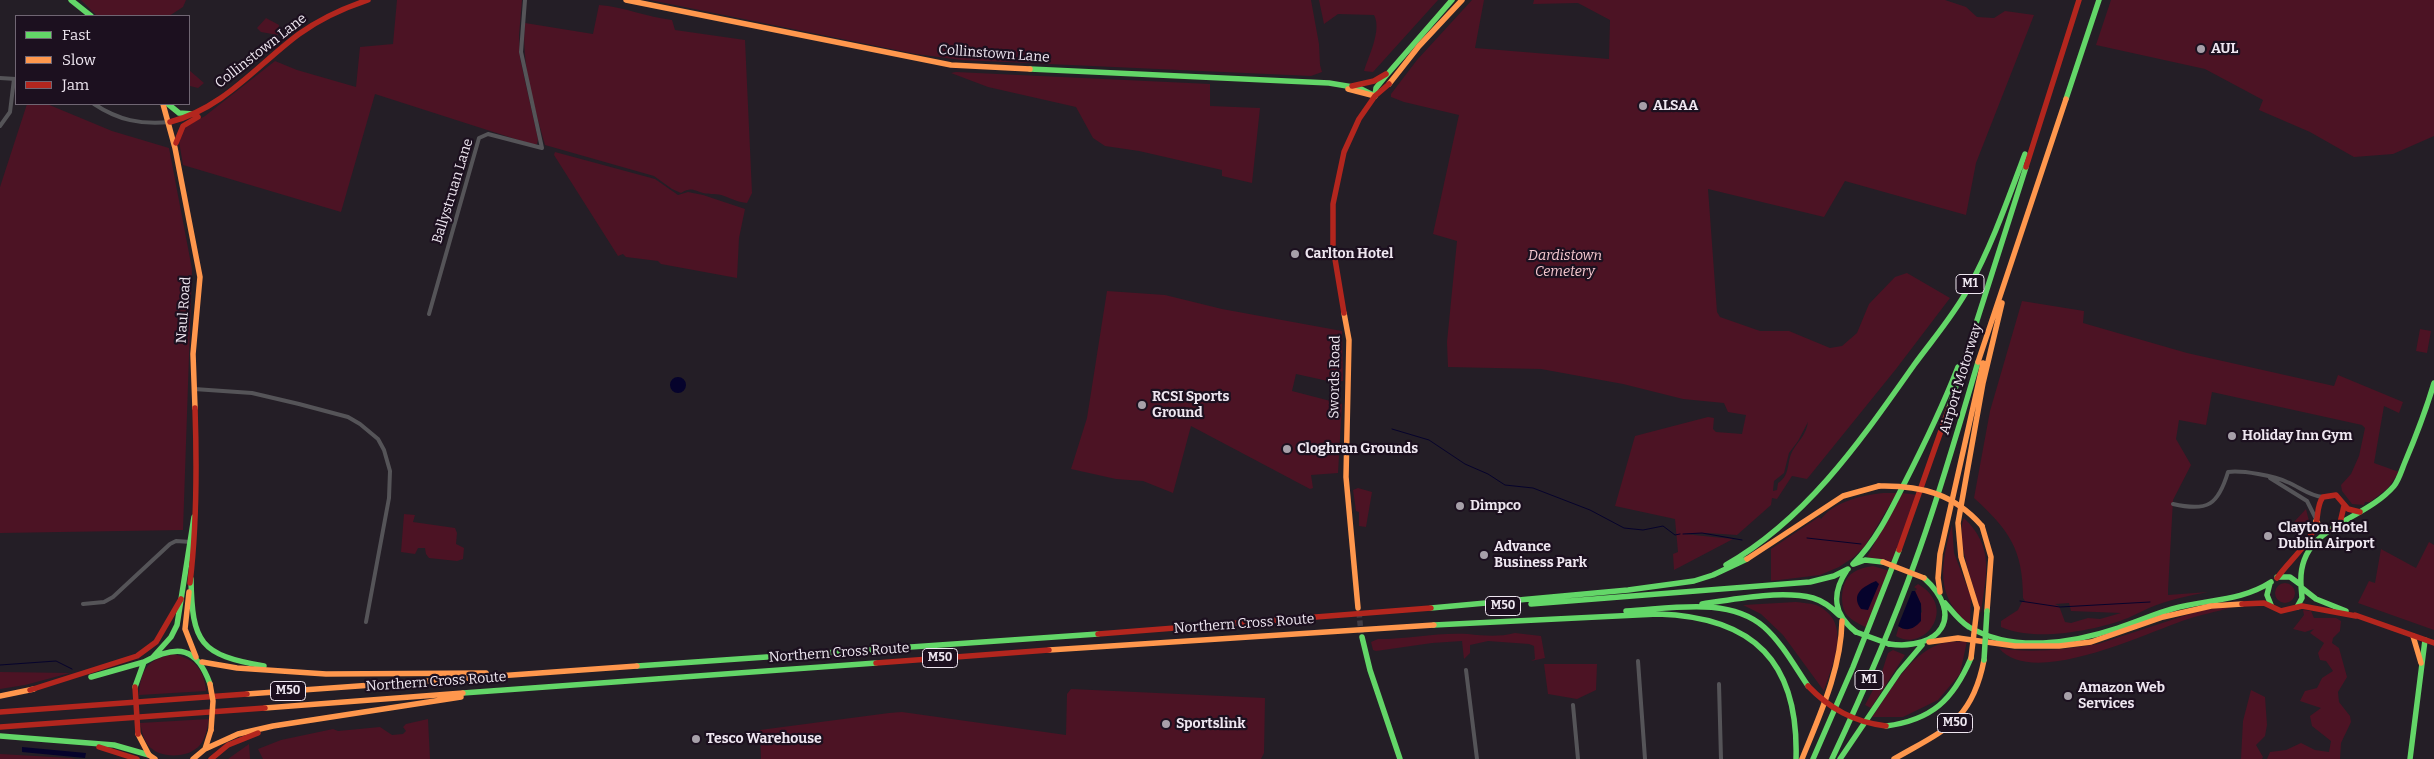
<!DOCTYPE html>
<style>
body{margin:0}
#map{position:relative;width:2434px;height:759px;overflow:hidden;background:#241e26;font-family:Bitter,serif}
canvas{display:block}
.legend{position:absolute;left:15px;top:15px;width:175px;height:90px;box-sizing:border-box;background:#1c101f;border:1px solid #706673;margin:0;padding:6px 9px;list-style:none;font-size:15px;color:#eee6f0}
.legend li{display:flex;align-items:center;gap:10px;height:25px}
.legend b{width:25px;border:1px solid #706673}
</style>
<div id="map">
<canvas width="2434" height="759"></canvas>
<ul class="legend">
<li><b style="height:6px;background:#63d668"></b>Fast</li>
<li><b style="height:6px;background:#ff974d"></b>Slow</li>
<li><b style="height:6px;background:#b3261e"></b>Jam</li>
</ul>
</div>
<script>
const g = document.querySelector('canvas').getContext('2d');
g.lineJoin = 'round';
function fillPath(path, color) {
  g.fillStyle = color;
  g.fill(path, 'evenodd');
}
function strokePath(path, color, width, dash) {
  g.strokeStyle = color;
  g.lineWidth = width;
  g.lineCap = dash ? 'butt' : 'round';
  g.setLineDash(dash || []);
  g.stroke(path);
}
function label(font, color, halo, rows, align = 'center') {
  g.font = font + ' Bitter,serif';
  g.lineWidth = 4.5;
  g.setLineDash([]);
  g.textBaseline = 'middle';
  g.strokeStyle = halo;
  g.fillStyle = color;
  for (const [text, x, y, turn = 0] of rows) {
    g.save();
    g.translate(x, y);
    g.rotate((+turn || 0) * Math.PI / 180);
    g.textAlign = isNaN(turn) ? turn : align;
    if (halo) g.strokeText(text, 0, 0);
    g.fillText(text, 0, 0);
    g.restore();
  }
}
const green = new Path2D(`
 M81,0h105l-3,7 -14,9h-72z
 M397,0h125l-3,35 1,23 18,81 -1,5 -3,1 -159,-51 -34,118 -158,-47 -4,-24 4,-13 22,-12 70,-55 22,9 59,17 4,-40 33,-3z
 M650,0h661l8,44 1,21 2,7 -11,4 -350,-16 -45,-6z
 M1319,0h119l-65,72 -9,-1c5,-16 18,-41 10,-56l-36,-1 -14,10z
 M1472,0h12l-9,48 134,11 1,-39 -32,-17 -45,1 1,-4h411l21,7 11,10 17,1 11,-7 29,4 -58,148 -10,52 -121,-34 -21,36 -116,-28 9,123 3,5 40,14h29l41,17 12,-2 15,-13 12,-29 26,-27 12,-4 43,25 -54,71 -89,110 -15,-3 -15,23 -5,-1 -1,7 -34,30 -30,-2 -23,1 49,5 -59,31 -1,-16 5,-2 -3,-33 -60,-13 20,-70 73,-19 6,1 -1,11 3,3 26,2 4,-19 -18,-3 -4,-9 -41,-4 -60,-15 -82,-15 -93,-2 -1,-25 10,-101 -24,-7 26,-119 -55,-13 -13,-5v-3l26,-34zM1808,422c-2,13 -9,18 -15,28 -7,12 -2,25 -15,33l-1,7 -4,1 1,-10 10,-8 5,-20 9,-12z
 M2111,0h323v136l-41,18 -39,3 -44,-25 -51,-22 4,-10 -58,-31 -109,-24z
 M599,5c25,2 48,12 73,15l3,10 70,10 7,153 -5,10c-9,-1 -15,-4 -23,-7 -7,-3 -14,-1 -21,-3 -10,-3 -12,-6 -22,0l-9,-4 -18,-13 -109,-31c-11,-40 -24,-80 -20,-122l68,11z
 M266,18l13,7 -1,10 -17,-3 -4,-4z
 M189,70l15,13 -6,5 -8,-2z
 M956,72l254,12v22l50,2 -8,75 -30,-7v-6l-83,-19 -34,-5 -12,-8 -17,-31 -88,-20 -37,-14z
 M27,104h20l65,27 57,17 23,121 -9,261 -183,3v-346z
 M555,152l100,27 23,16 10,-3 15,3 42,14 -6,29 -2,40 -76,-14 -3,-3 -32,-4 -3,-3 -5,2 -64,-101z
 M1107,291l58,4 57,14 120,22 1,50h-15l-32,-7 -4,17 50,13 -4,69 -27,2 2,13 -3,1 -119,-63 -18,67 -30,-12 -27,-2 -45,-10 16,-51z
 M2022,301l62,10 -1,12 104,30 147,33 4,-11 65,27 -4,11 -15,-7 -10,57 25,9 -11,16 -18,14h-5l-1,3 -12,-1 -10,-13 -1,-6 10,-11 8,-18 6,-28 -3,-3 -150,-33 -6,33 -27,-5 -3,19 15,26 -18,35 -5,90v5l40,-3c-20,4 -41,8 -59,16 -7,3 -14,7 -21,10 -34,13 -94,24 -127,9v-6l17,-11 4,-8 3,-1 -2,-3c0,-49 -14,-68 -49,-100l16,-87zM2069,603l2,8 50,2 -21,6 -12,-1 -17,5 -6,-1 -6,-16 -4,-2z
 M2420,329l11,2 -4,22 -11,-2z
 M1358,488l14,4 -6,35 -7,-1v-14l-3,-1 -3,-21z
 M1883,493h14l-32,53 -11,11 -15,10 -19,8 -49,6v-32l48,-32 2,2c13,-17 41,-24 62,-26z
 M1902,493l16,2 -25,67 -26,-5z
 M2306,509l3,12 -4,10 -11,-9z
 M404,514l11,1 -2,7 42,6 2,5 -1,11 8,4 -1,11 -6,2 -28,-3 -3,-4 -1,-6h-7l-3,6 -14,-2z
 M1964,518c31,30 22,56 17,95 -5,-22 -27,-75 -17,-95z
 M1952,525l2,28 17,44 -1,28c-36,-29 -29,-61 -18,-100z
 M2429,542l5,3v85l-76,-27 11,-22 6,2 6,-34 35,19z
 M1873,566l17,5 -23,57c-7,-4 -15,-7 -20,-13 -8,-10 -6,-33 4,-41 7,-5 14,-7 22,-8z
 M2275 593a10 10 0 1 1 20 0a10 10 0 1 1-20 0Z
 M1918,584c41,24 6,69 -22,52l3,-10 4,3 19,-17 -1,-8 -6,-13 2,-2 -3,-2z
 M1796,602c6,1 14,1 20,3 37,16 17,58 8,86l-41,-56 -22,-21 -18,-9z
 M2233,607c-17,5 -35,8 -51,14 -40,14 -151,67 -183,27 33,6 66,1 99,-4l110,-36z
 M2303,610l8,1 3,7h22l5,3 -1,10 -7,7 -1,5 7,5 8,29 -9,15 1,10 11,14 1,6 -10,21 -1,16h-73l3,-7 16,-2 15,-7 14,7 14,2 2,-11 -19,-15 -2,-10 11,-8 -21,-7 5,-10 12,-3 5,-10 11,-7 -7,-10 -6,-1 -2,-7 6,-10 -14,-10 4,-4 -9,3 -12,-3 11,-14z
 M1515,633l26,3 4,22 -14,3 4,-2 -1,-13 -5,-2 -41,-3 -18,4v8l-6,6 -2,-18 -30,2 -56,8 -3,-1 -2,-8 7,-3c30,0 61,-7 90,-5 17,2 31,3 47,-1z
 M1967,641l-7,33 -22,26 -35,17h-31c18,-25 36,-62 68,-73 8,-3 18,-2 27,-3z
 M1893,650l12,5 -34,53 -6,-3 16,-30 7,-22z
 M173,654c22,5 31,15 33,37l-67,4c2,-26 8,-35 34,-41z
 M1544,664h53l-1,26 -19,9 -29,-5z
 M0,672l70,1 -45,12 -25,4z
 M1071,689l194,9 -1,55 -3,6h-500l-1,-29 129,-17 13,-1 164,23 1,-41z
 M2251,690l14,7 2,28 -2,11 -9,9 7,12 -1,2h-21l2,-38z
 M209,719c-2,9 -3,19 -9,26 -12,14 -41,14 -52,0 -5,-6 -6,-15 -8,-22z
 M428,719l2,40h-167l-5,-10 23,-9 52,-11 5,2 42,-4 12,8 11,-1 3,-3 -3,-4 3,-3z
 M249,744l1,15h-22z
 M0,754l70,4 6,1h-76z`);
const water = new Path2D(`
 M670 385a8 8 0 1 1 16 0a8 8 0 1 1-16 0Z
 M1876,581l3,3 -11,26 -7,-1c-11,-15 3,-23 15,-28z
 M1912,591h3l6,13v17c-7,8 -14,11 -23,5z
 M22,747l64,6 -1,5 -63,-6z`);
const stream = new Path2D(`
 M1392,429l37,11 36,24 23,10 17,11 28,3 57,22 34,18 19,2 20,-4 12,9 5,-1
 M1683,534l19,-1 40,7
 M1807,538l54,6
 M2020,601l40,6 90,-5
 M0,665l56,-4 16,8`);
const secondaryTunnel = new Path2D(`
 M1359,612l2,21`);
const street = new Path2D(`
 M0,78l16,1
 M94,104c24,16 47,21 76,18
 M0,126l10,-14 4,-33
 M429,314l50,-176 9,-4 54,14 -21,-96 4,-52
 M194,389l58,4 47,11 49,13 12,7 18,15 6,11 6,21 -1,27 -23,124
 M2270,478l37,23 8,16
 M2173,504c35,8 45,1 55,-32 14,-2 47,4 59,10 13,5 22,14 36,15
 M83,604l21,-2 9,-5 57,-53 6,-3 15,1
 M1638,661l7,98
 M1466,670l11,89
 M1719,684l2,75
 M1573,705l5,54`);
const fast = new Path2D(`
 M71,0l20,16
 M1030,69l299,14 30,5 16,8
 M1375,96l1,-8 8,-10 68,-78
 M2066,99l33,-99
 M168,104l11,9 14,1
 M1949,408l77,-241
 M1853,564c22,-22 36,-50 50,-78 20,-39 39,-78 55,-119
 M1854,564l11,-4 18,2
 M1726,565c82,-47 135,-125 188,-200 19,-26 40,-50 55,-78 23,-42 39,-88 56,-133
 M1847,570c-16,24 -14,44 9,62
 M2277,577h13l11,8 1,13 -5,9
 M191,579c1,64 9,76 73,87
 M2270,583l-3,12 4,10
 M2301,585c-4,-59 61,-62 93,-99 5,-6 8,-17 11,-24 11,-26 21,-52 29,-79
 M2302,588l14,11 30,12
 M1945,603c7,8 15,19 24,24 44,26 104,16 149,1 19,-6 36,-14 54,-19 34,-10 68,-7 99,-27
 M1531,604l279,-22 24,-6 14,-7
 M1702,604c32,-5 80,-14 111,-6 10,3 19,10 26,17
 M1431,608l197,-18 66,-9 19,-6 34,-16
 M1626,611c44,-2 102,-15 138,16 18,16 31,40 44,59
 M1434,625l224,-11c96,3 141,48 138,145
 M1362,637l8,33 30,89
 M1889,644c51,7 77,-28 35,-66
 M153,657l18,-20 6,-12 17,-108
 M637,666l461,-32
 M91,677l53,-15
 M135,687l9,-25c34,-18 53,-15 66,22
 M463,693l413,-30
 M1886,726c46,-6 67,-26 85,-68
 M0,736l114,9 35,10
 M1813,759l40,-92 46,-117
 M1832,759c30,-64 59,-130 83,-197 24,-65 43,-133 63,-200
 M1840,759l59,-87 23,-27
 M2410,759l15,-119`);
const slow = new Path2D(`
 M626,0l325,65 79,4
 M1389,84l30,-38 43,-46
 M1348,89l27,7
 M163,104l12,44 25,129 -7,77 2,54
 M1344,313l5,27 -3,137 12,131
 M1978,362l88,-263
 M2316,521l7,9 7,1
 M1982,526l9,31 -4,54
 M1747,559l96,-63 36,-10
 M189,592l-4,37 11,28
 M1940,592l-2,-14 2,-24 43,-191
 M1977,608l-16,-51 -3,-34 25,-140 19,-80
 M2413,636l8,27
 M1929,642l29,-4 57,8h44l32,-4 72,-25 48,-11 31,-2
 M1049,650l385,-25
 M202,662l35,6 89,6 160,-1
 M247,694l390,-28
 M0,696l34,-7
 M265,708l198,-15
 M138,734l11,21 6,4
 M205,749l33,-15 35,-8 188,-29
 M193,759l12,-10 6,-19
 M1802,759c18,-45 39,-89 40,-138
 M1894,759c50,-29 78,-37 90,-99`);
const jam = new Path2D(`
 M1352,86l22,-5 12,-7
 M170,122c54,-14 86,-56 129,-88 21,-15 45,-26 69,-34
 M176,143l7,-17 15,-9
 M2026,167l53,-167
 M1344,313l-11,-66v-43l11,-52 15,-33 16,-23 14,-12
 M2340,523l4,-17
 M1899,550l50,-142
 M2277,578c12,-17 30,-31 38,-51 4,-10 1,-21 8,-30l13,-2 12,14 12,3
 M190,583c7,-58 7,-116 5,-175
 M2242,604l22,-1 17,8 21,-5 54,10
 M2355,615l79,28
 M1098,634l333,-26
 M876,663l173,-13
 M30,690l107,-34 19,-14 25,-43
 M0,712l247,-18
 M0,727l265,-19
 M99,747l38,12
 M211,759l17,-14 30,-12`);
const fastBridge = new Path2D(`
 M1856,632l33,12
 M1984,660l3,-49`);
const slowBridge = new Path2D(`
 M1879,486c42,-1 75,8 103,40
 M1883,562l41,16
 M1971,658l6,-50
 M210,684l3,17 -2,29`);
const jamBridge = new Path2D(`
 M1808,686c22,23 46,36 78,40
 M135,687l3,47`);
const markers = [
 [2201,49,5,"#a7a0a9"],
 [1643,106,5,"#a7a0a9"],
 [1295,254,5,"#a7a0a9"],
 [1142,405,5,"#a7a0a9"],
 [2232,436,5,"#a7a0a9"],
 [1287,449,5,"#a7a0a9"],
 [1460,506,5,"#a7a0a9"],
 [2268,536,5,"#a7a0a9"],
 [1484,555,5,"#a7a0a9"],
 [2068,696,5,"#a7a0a9"],
 [1166,724,5,"#a7a0a9"],
 [696,739,5,"#a7a0a9"]
];
const shields = [
 [1970,284,28],
 [1503,606,35],
 [940,658,35],
 [1869,680,28],
 [288,691,35],
 [1955,723,35]
];
const shieldNames = [
 ["M1",1970,284],
 ["M50",1503,606],
 ["M50",940,658],
 ["M1",1869,680],
 ["M50",288,691],
 ["M50",1955,723]
];
const poiNames = [
 ["AUL",2211,49],
 ["ALSAA",1653,106],
 ["Carlton Hotel",1305,254],
 ["RCSI Sports",1152,397],
 ["Ground",1152,413],
 ["Holiday Inn Gym",2242,436],
 ["Cloghran Grounds",1297,449],
 ["Dimpco",1470,506],
 ["Clayton Hotel",2278,528],
 ["Dublin Airport",2278,544],
 ["Advance",1494,547],
 ["Business Park",1494,563],
 ["Amazon Web",2078,688],
 ["Services",2078,704],
 ["Sportslink",1176,724],
 ["Tesco Warehouse",706,739]
];
const streetNames = [
 ["Collinstown Lane",261,51,-38],
 ["Collinstown Lane",994,54,4],
 ["Ballystruan Lane",453,191,-73],
 ["Naul Road",184,310,-86],
 ["Swords Road",1335,377,-89],
 ["Airport Motorway",1961,379,-73],
 ["Northern Cross Route",1244,624,-4],
 ["Northern Cross Route",839,653,-4],
 ["Northern Cross Route",436,682,-4]
];
const parkNames = [
 ["Dardistown",1565,256],
 ["Cemetery",1565,272]
];
fillPath(green, '#4c1324');
fillPath(water, '#06032c');
strokePath(stream, '#06032c', 1);
strokePath(secondaryTunnel, '#423c44', 5.5, [5.5, 3]);
strokePath(street, '#555458', 4);
strokePath(fast, '#63d668', 5.5);
strokePath(slow, '#ff974d', 5.5);
strokePath(jam, '#b3261e', 5.5);
strokePath(fastBridge, '#63d668', 5.5);
strokePath(slowBridge, '#ff974d', 5.5);
strokePath(jamBridge, '#b3261e', 5.5);
for (const [x, y, r, color] of markers) {
  const dot = new Path2D();
  dot.arc(x, y, r, 0, 2 * Math.PI);
  g.fillStyle = color;
  g.fill(dot);
  strokePath(dot, '#1c101f', 2);
}
for (const [x, y, w] of shields) {
  const box = new Path2D();
  box.roundRect(x - w / 2, y - 9.5, w, 19, 4);
  g.fillStyle = '#1c101f';
  g.fill(box);
  strokePath(box, '#eee6f0', 1);
}
label('bold 12px', '#eee6f0', null, shieldNames);
label('bold 14px', '#eee6f0', '#1c101f', poiNames, 'left');
label('14px', '#eee6f0', '#1c101f', streetNames);
label('italic 14px', '#f5c8cf', '#1c101f', parkNames);
</script>
